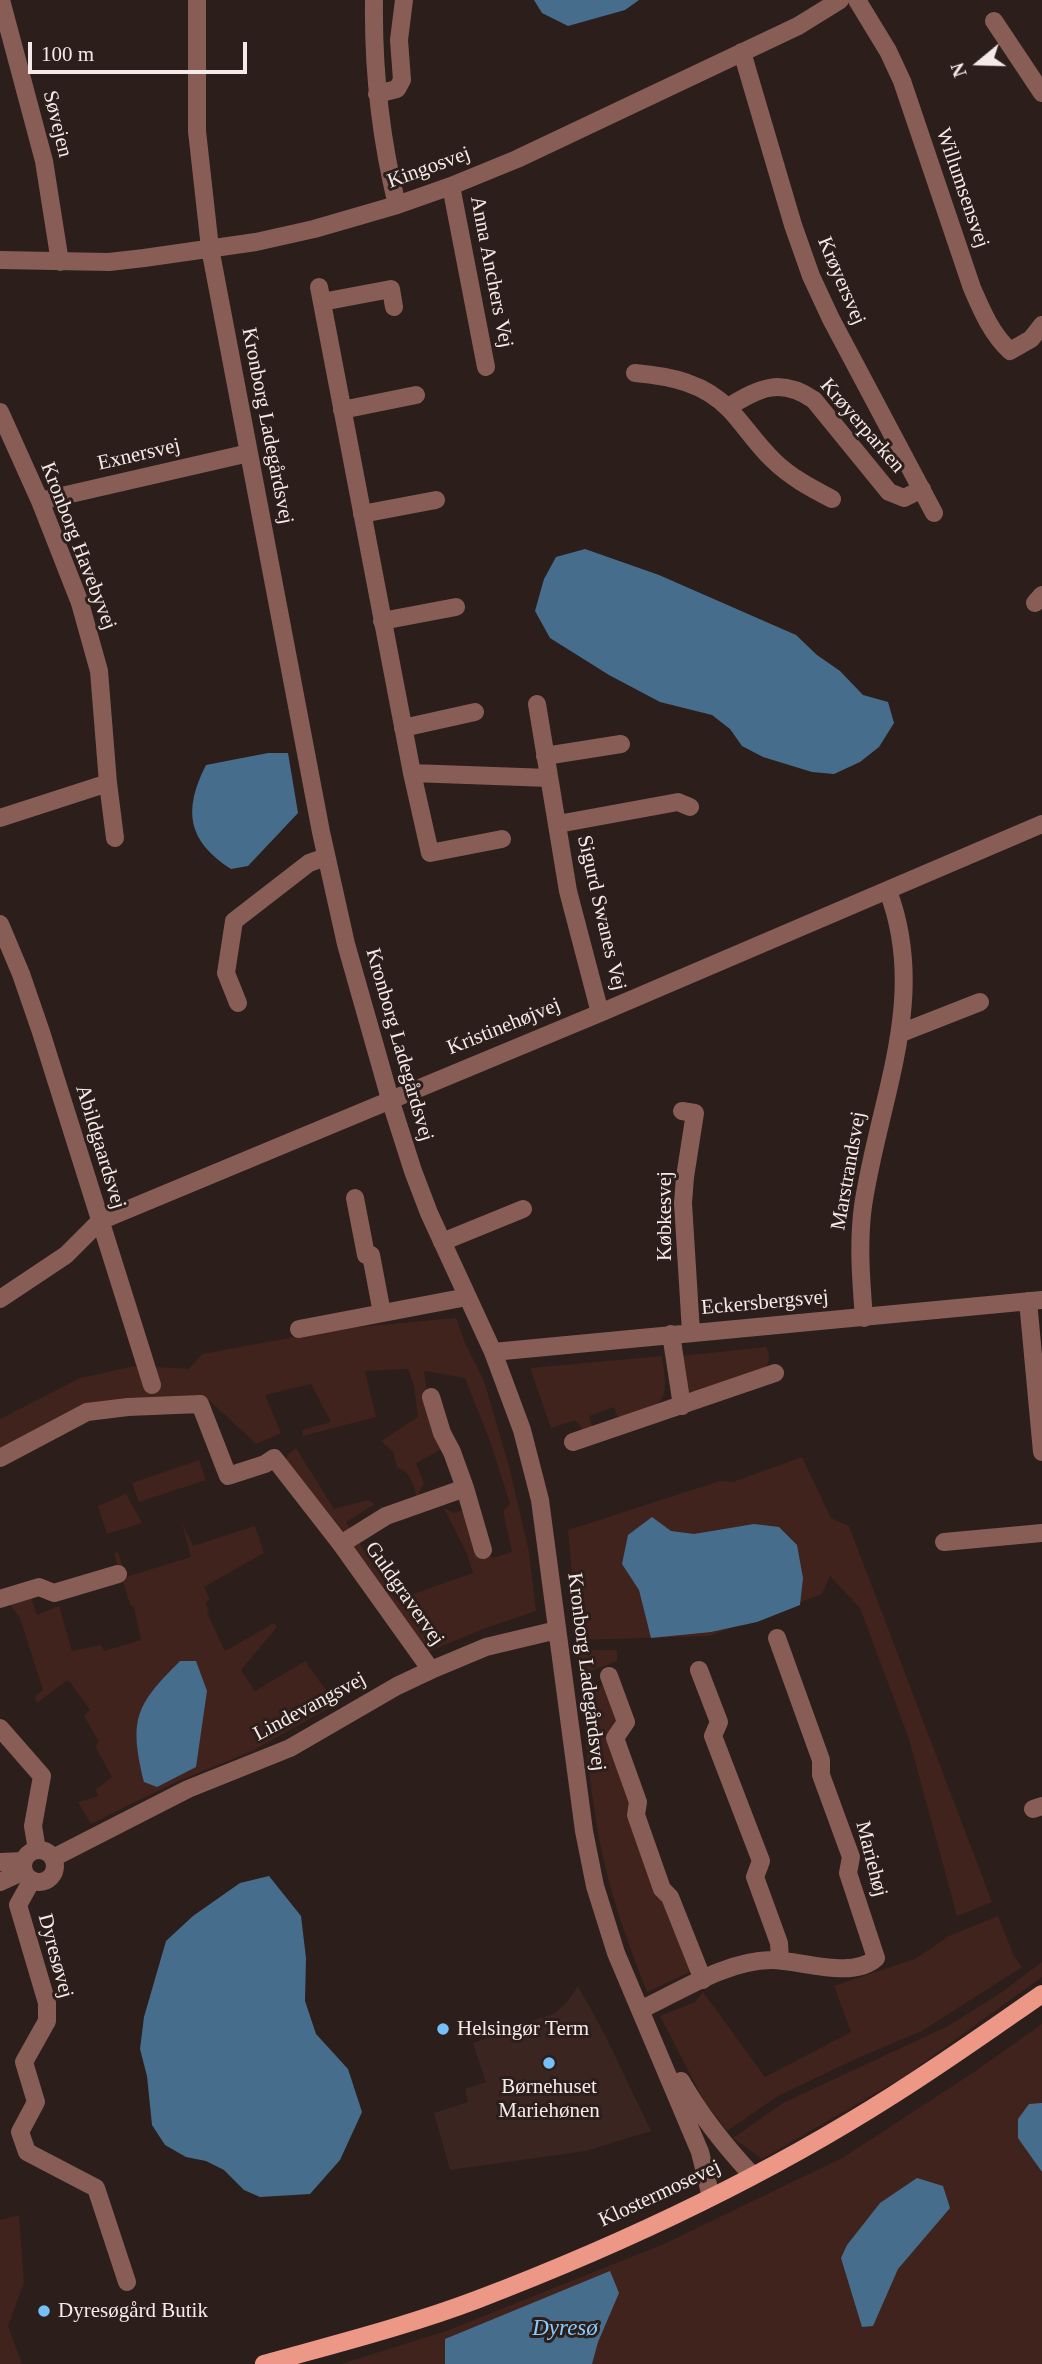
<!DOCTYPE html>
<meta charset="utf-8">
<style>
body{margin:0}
#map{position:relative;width:1042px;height:2364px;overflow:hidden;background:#2c1e1b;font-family:"Times New Roman",serif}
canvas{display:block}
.north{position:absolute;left:944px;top:28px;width:70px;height:70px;-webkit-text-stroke:5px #2c1e1b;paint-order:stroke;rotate:251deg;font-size:19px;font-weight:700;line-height:28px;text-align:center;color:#f5eae8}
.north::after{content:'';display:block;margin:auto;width:24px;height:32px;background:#f5eae8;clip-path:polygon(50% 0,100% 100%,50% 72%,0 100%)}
.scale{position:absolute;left:28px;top:42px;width:219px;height:32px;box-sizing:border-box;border:4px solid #f5eae8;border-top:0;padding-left:9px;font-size:21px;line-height:24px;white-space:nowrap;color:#f5eae8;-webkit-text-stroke:5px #2c1e1b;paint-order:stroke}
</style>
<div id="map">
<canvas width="1042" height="2364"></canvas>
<div class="north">N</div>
<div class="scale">100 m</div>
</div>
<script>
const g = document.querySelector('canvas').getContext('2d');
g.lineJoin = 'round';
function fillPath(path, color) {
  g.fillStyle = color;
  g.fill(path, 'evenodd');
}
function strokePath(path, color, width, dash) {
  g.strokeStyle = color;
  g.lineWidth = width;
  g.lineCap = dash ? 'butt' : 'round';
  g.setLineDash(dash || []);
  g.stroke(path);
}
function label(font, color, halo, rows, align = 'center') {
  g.font = font + ' "Times New Roman",serif';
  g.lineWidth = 6;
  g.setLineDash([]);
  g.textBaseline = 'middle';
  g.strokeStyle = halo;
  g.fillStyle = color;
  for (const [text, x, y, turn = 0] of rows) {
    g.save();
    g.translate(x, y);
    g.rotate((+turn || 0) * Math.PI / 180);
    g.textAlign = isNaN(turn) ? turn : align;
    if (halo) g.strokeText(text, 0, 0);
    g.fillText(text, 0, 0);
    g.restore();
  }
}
const built = new Path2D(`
 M578,1986l27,49 46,96 -65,20 -136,19 -16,-57 34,-11 -3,-13 21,-7 -13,-39 82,-30 12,-11z`);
const green = new Path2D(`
 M456,1318l9,25 19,38 25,85 20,86 7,59 -53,18 -55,23 -74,-106 4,-5 38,59 77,-27 -7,-21 -22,-44 10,5 10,-3 28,48 20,-6 -9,-41 7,-7 -19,-60 -26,-66 -41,-7 4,28 16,49 -28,15 8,20 -7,14c-4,-14 -6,-24 -20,-30l-4,-15 -12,-11 37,-24 -4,-32 -6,-16 -43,2 11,46 -73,19 -1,-6 29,-8 -20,-38 -46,11 16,38 -25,11 -49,-46 -119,6 -88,46v-31l80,-41 54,-12 55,3 13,-15 136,-25z
 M766,1347c5,10 4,15 -3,23l-70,25 -7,-6 -6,-33z
 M662,1356c8,51 2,47 -44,62l-4,-11 -25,9 4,12 -9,2 -9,-10 -24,8 -21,-60z
 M296,1448l38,61 34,-9 7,4 -29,18 6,9 -7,2 -60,-72 3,-7z
 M802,1457l29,61 18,8 143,376 -35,14 -48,-177 -49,-131 -30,-32 -8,18 -113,42 -131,4 -10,-110 152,-49 13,1z
 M199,1460l7,20 -67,22 -7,-19z
 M126,1494l16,29 -35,11 -9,-28z
 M182,1523l11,23 62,-20 9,27 -60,34 6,13 -5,3 4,7 -2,3 18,38 49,-28 3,4 -36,43 14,21 50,-30 31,43 -84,47 -74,30 -87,43 -13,-22 21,-6 -4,-6 17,-13 -17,-31 4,-4 -15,-26 6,-6 -20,-28 -4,-1 -29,22 -2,-6 8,-7 -23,-72 -11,-15 22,-6 6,18 22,-9 13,45 29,-6 3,6 37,-11 -7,-32 -4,-4 -16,-50 4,-2 8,25 65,-20z
 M576,1650h41v11l-29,11 6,12 10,2 13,32 -11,21 25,67 -5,7 31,84 8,4 27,70 -45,21c-15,-39 -30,-77 -40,-118 -18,-73 -22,-150 -31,-224z
 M998,1916l16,40 8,11 -100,64 -62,26 -82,39 -51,35 -23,-30 -44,-85 35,-14 8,-10 62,85 86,-45 -17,-46 81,-27 34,-23z
 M1042,1962v15l-137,99 -143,83 -29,-21 50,-35 165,-77 54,-34z
 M1042,2024v340h-701l108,-34 215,-86 180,-87 130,-85z
 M19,2215l5,68 -16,43 14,38h-22v-144z`);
const water = new Path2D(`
 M534,0h105l-14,10 -57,16 -26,-13z
 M585,549l74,26 137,60 21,20 23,16 23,24 25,7 6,21 -15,24 -19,15 -26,12 -22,-2 -49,-15 -21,-11 -12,-17 -18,-14 -52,-13 -51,-27 -59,-37 -15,-27 9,-32 12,-22z
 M268,753h20l10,60 -50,53 -17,3c-44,-28 -48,-59 -25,-104z
 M652,1517l19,14 23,3 60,-10 25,3 18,18 6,33 -3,27 -43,17 -46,10 -60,6 -12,-48 -17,-26 6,-29z
 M180,1661h16l11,30 -11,76 -39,20 -13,-5c-15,-63 -9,-76 36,-121z
 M269,1876l32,40 5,42 -1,43 11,33 32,35 14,43 -22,48 -30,34 -50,3 -16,-7 -20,-20 -18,-9 -20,-4 -21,-12 -13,-20 -5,-49 -7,-27 4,-32 22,-76 27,-25 47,-33z
 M1042,2103v69l-24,-34v-19l11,-15z
 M917,2178l26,8 7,22 -52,61 -25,57 -11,1 -21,-69 6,-13 33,-42z
 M610,2271l9,22 -21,49 -6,22h-147v-25z`);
const minor = new Path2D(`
 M1,0l43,161 16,101
 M197,0v131l13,117 111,584 25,112 44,155 23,72 16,42 64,139 29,78 18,70 44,331 11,55 21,67 84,199 11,45
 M374,0c-1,71 6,136 23,205
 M857,0l31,51 14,30 70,207c10,23 19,45 38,63l21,-12 11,-14
 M994,21l48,72
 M742,52l51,173 18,51 20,43 103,194
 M377,94l20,-5 5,-9 -3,-40 5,-40
 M451,186l35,181
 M0,260l109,2 35,-4 112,-16 58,-13 83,-24 54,-19 66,-27 281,-133 42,-26
 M319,287l93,486 137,5
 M322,302l69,-13 3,18
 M635,373c35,3 70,10 95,37 15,16 27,35 43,50 17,17 38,28 59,39
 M728,407c32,-19 52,-30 86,-7l75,92 15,6 18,-9
 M342,410l74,-15
 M0,412l40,89 40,102 19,68 9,112 -108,35
 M40,501l209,-48
 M362,514l74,-14
 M1035,603l7,-8
 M382,621l74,-14
 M537,704l31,187 32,122
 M403,728l72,-16
 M545,756l76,-12
 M412,773l18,80 72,-14
 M108,783l7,55
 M558,824l120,-22 12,5
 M0,924l21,50 20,58 111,353
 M238,1003l-12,-30 8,-52 75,-58 17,-6
 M901,1033l79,-31
 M682,1111l13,2 -10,64 -2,26 8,129
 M355,1198l11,57h5l11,58
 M442,1242l81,-33
 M0,1299l66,-44 34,-34 500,-208 442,-189
 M1028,1301l14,151
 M864,1318c-3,-38 -6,-75 -1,-112 16,-108 66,-207 25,-315
 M299,1329l168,-32
 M671,1334l11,72
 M493,1352l549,-52
 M431,1397l11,36 10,19 13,36 18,62
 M573,1442l202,-69
 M0,1458l87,-46 41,-5 72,-3 28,72 37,-12 9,-6 67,86 90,126
 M944,1542l98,-9
 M341,1544l45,-28 79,-28
 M0,1599l39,-12 15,6 64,-19
 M699,1670l20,52 -6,14 48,125 -6,16 24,66 1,17
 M609,1676l17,46 -11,16 23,64 -2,13 26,74 8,8 33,83
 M0,1728l42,48 -9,50 4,24
 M1033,1809l9,-3
 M23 1866a16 16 0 1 1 32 0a16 16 0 1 1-32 0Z
 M53,1858l135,-69 102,-41 107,-62 34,-16 55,-23 71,-17
 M0,1862l24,-1
 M32,1880l-14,25 29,98v18l-23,41 12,40 -16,30 7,20 69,36 31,94
 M0,1882l24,-11
 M640,2010c41,-19 85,-49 131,-50 30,0 81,20 105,-2l-28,-85 3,-16 -30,-82v-15l-44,-122
 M681,2081c20,35 43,64 71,94`);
const major = new Path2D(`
 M264,2364c71,-20 143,-38 212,-64 144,-55 287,-122 417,-205 51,-32 100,-67 149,-101`);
const markers = [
 [443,2029,7,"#77c0f7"],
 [549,2063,7,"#77c0f7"],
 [44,2311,7,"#77c0f7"]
];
const streetNames = [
 ["Søvejen",57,124,76],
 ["Kingosvej",429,168,-20],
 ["Willumsensvej",962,188,71],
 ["Anna Anchers Vej",491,272,79],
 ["Krøyersvej",841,281,67],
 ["Kronborg Ladegårdsvej",267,426,79],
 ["Krøyerparken",862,426,49],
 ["Exnersvej",139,455,-13],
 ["Kronborg Havebyvej",78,546,69],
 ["Sigurd Swanes Vej",601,913,77],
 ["Kristinehøjvej",504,1027,-22],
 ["Kronborg Ladegårdsvej",399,1045,74],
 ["Abildgaardsvej",100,1147,73],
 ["Marstrandsvej",849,1171,-80],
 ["Købkesvej",665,1216,-90],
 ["Eckersbergsvej",765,1303,-5],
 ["Guldgravervej",404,1594,55],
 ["Kronborg Ladegårdsvej",586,1672,83],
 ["Lindevangsvej",310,1707,-28],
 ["Mariehøj",871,1859,76],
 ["Dyresøvej",55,1956,75],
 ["Klostermosevej",660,2194,-25]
];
const poiNames = [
 ["Helsingør Term",457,2029],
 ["Børnehuset",549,2087,"center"],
 ["Mariehønen",549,2111,"center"],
 ["Dyresøgård Butik",58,2311]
];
const waterNames = [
 ["Dyresø",565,2329]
];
fillPath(built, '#3a2521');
fillPath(green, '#41231d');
fillPath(water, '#466e8c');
strokePath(minor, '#875d55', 18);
strokePath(major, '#ed9787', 18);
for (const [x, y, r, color] of markers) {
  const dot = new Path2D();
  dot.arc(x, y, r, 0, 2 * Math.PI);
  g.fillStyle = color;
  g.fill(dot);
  strokePath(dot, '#2c1e1b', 2.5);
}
label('21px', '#f5eae8', '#2c1e1b', streetNames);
label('21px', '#f5eae8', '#2c1e1b', poiNames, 'left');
label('italic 23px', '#8bcafc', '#2c1e1b', waterNames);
</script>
